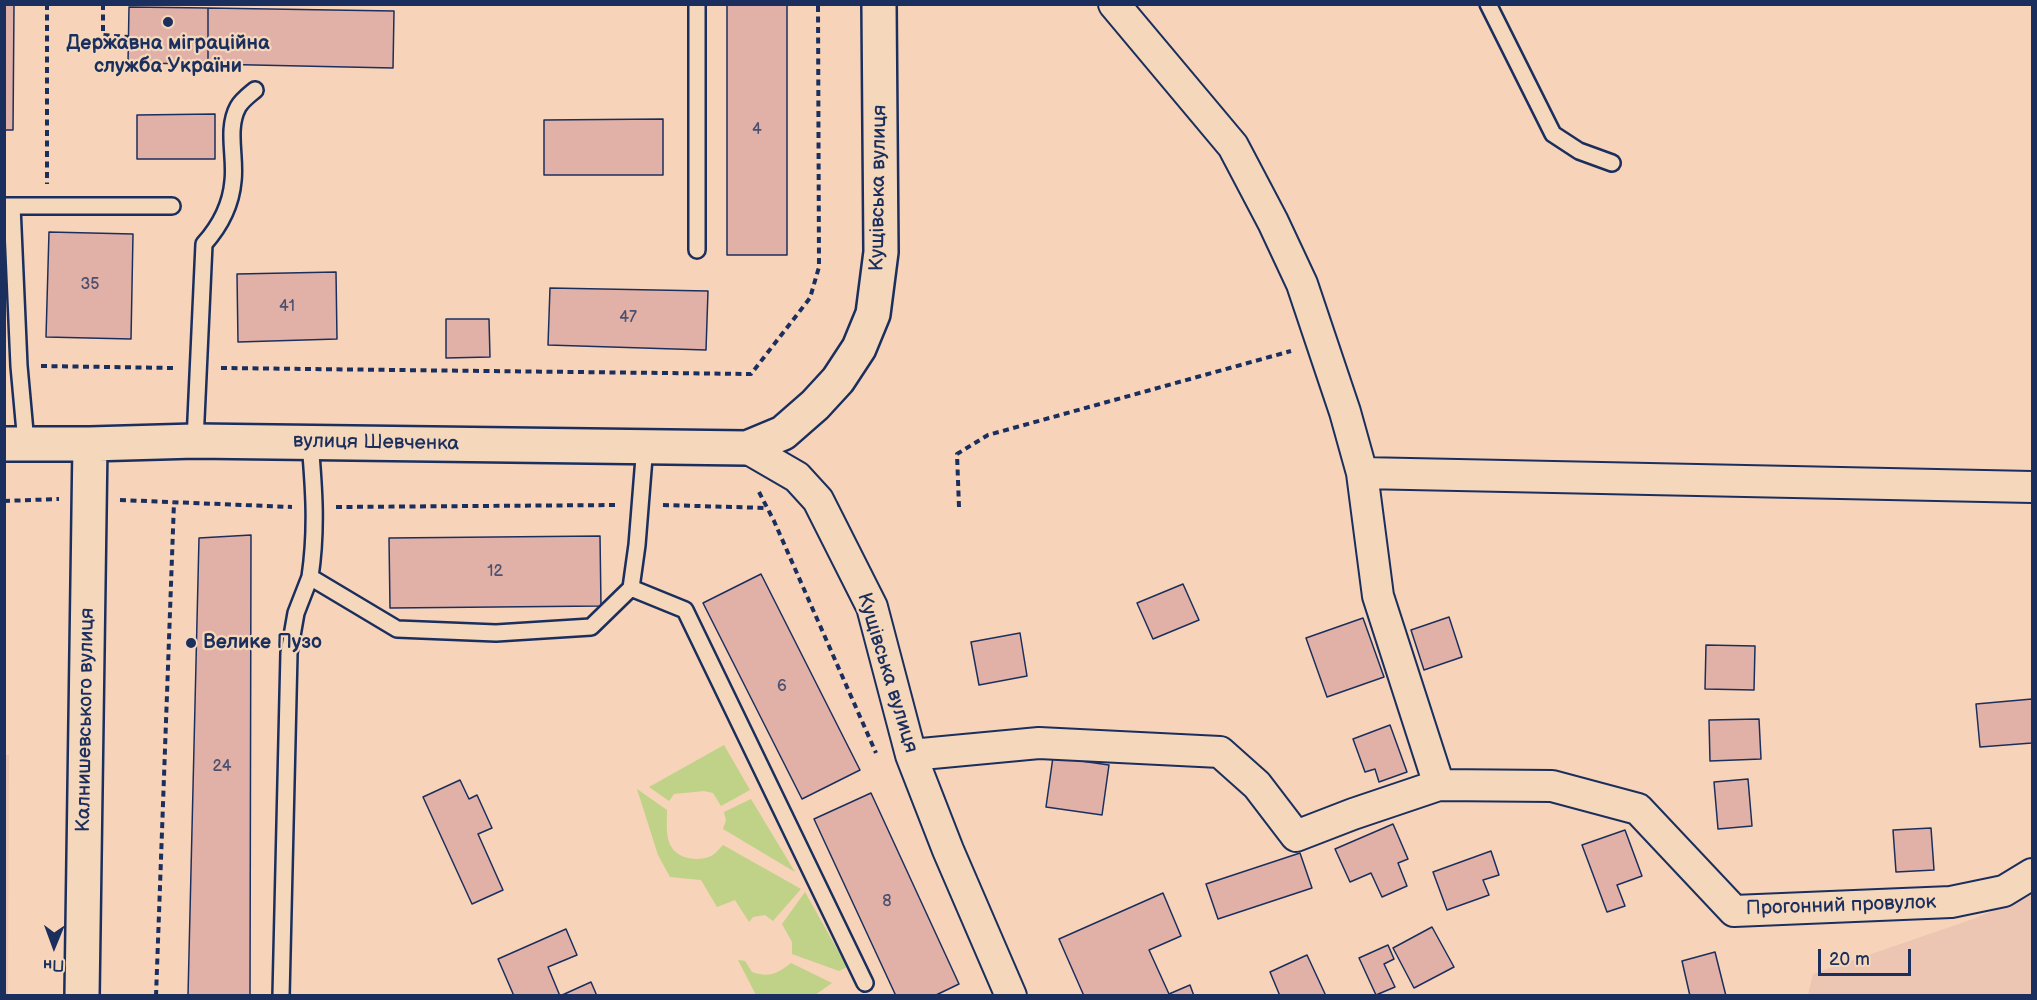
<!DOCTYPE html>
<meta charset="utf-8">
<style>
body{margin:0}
#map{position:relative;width:2037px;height:1000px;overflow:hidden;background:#f6d3b9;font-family:"Balsamiq Sans",sans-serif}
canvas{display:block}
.frame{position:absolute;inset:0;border:6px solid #1b2f5e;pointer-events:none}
.north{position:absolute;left:24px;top:916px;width:60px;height:60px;-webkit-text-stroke:4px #f5d7bb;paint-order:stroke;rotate:181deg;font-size:16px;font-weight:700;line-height:24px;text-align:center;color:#1b2f5e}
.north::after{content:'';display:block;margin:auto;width:21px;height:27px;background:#1b2f5e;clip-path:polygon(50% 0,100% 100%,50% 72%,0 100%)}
.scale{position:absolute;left:1818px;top:949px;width:93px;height:27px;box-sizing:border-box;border:3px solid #1b2f5e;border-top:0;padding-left:8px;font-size:18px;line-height:21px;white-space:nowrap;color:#1b2f5e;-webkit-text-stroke:4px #f5d7bb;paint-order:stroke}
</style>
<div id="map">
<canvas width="2037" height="1000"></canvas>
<div class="frame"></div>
<div class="north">Пн</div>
<div class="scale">20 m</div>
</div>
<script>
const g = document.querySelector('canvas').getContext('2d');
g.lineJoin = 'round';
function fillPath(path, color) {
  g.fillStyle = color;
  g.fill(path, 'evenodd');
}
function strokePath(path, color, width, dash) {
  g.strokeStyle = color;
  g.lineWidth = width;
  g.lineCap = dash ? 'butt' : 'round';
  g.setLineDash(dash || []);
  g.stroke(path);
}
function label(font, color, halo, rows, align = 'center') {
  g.font = font + ' "Balsamiq Sans",sans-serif';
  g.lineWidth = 4.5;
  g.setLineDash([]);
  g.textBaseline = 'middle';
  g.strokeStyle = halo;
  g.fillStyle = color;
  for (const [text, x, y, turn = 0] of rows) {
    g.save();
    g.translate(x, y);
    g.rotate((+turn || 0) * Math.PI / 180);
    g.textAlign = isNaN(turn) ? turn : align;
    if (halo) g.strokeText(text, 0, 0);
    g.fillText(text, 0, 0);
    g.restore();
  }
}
const built = new Path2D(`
 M4,755h5l-1,241 -4,-1z
 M2032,895v100h-224l5,-21 160,-55z`);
const green = new Path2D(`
 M724,745l26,45 -29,16 -8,-13 -9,-2 -30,3 -5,7 -20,-14z
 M637,789l30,21c0,12 -2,28 5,38 8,12 29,14 41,7 3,-2 7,-7 10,-10l78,44 -28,32 -8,-6 -12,2 -4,5 -14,-22 -18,7 -16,-27 -31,-3 -12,-22z
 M751,799l44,73 -72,-43 3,-9 -2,-8z
 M805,892l42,75 -8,4 -47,-17v-12l-10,-18z
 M738,960l7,1 7,11c17,6 25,2 39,-9l41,20 -17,12h-59z`);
const building = new Path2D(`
 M4,4h10l-1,126h-9z
 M727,4h60v251h-60z
 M129,7l79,1v56l-80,-1z
 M208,8l186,3 -1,57 -185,-4z
 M215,114v45h-78v-44z
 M663,119v56h-119v-55z
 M49,232l84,2 -2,105 -85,-2z
 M336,272l1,67 -99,3 -1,-68z
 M550,288l158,3 -2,59 -158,-5z
 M446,319h43l1,38 -44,1z
 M251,535l-1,461h-62l11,-458z
 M600,536l1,70 -211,2 -1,-70z
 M761,574l99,196 -58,29 -99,-196z
 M1183,584l16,36 -46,19 -16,-36z
 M1449,617l13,40 -38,13 -13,-40z
 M1363,618l21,59 -57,20 -21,-59z
 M1020,633l7,43 -48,9 -8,-43z
 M1706,645l49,1 -1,44 -49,-1z
 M2032,699v44l-52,4 -4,-43z
 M1759,719l2,40 -51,2 -1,-41z
 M1390,725l17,47 -28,10 -4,-13 -10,3 -12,-33z
 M1053,757l56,8 -7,50 -56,-8z
 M1748,779l4,47 -34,3 -4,-47z
 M460,780l9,19 8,-4 15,33 -14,6 25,56 -31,14 -49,-107z
 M871,793l88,191 -25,12h-38l-82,-177z
 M1393,824l15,35 -10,4 9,23 -25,11 -11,-24 -21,9 -15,-33z
 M1931,828l3,42 -38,2 -3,-42z
 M1625,830l17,46 -25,9 8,21 -18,6 -25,-67z
 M1491,851l8,24 -16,5 6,15 -42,15 -14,-38z
 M1300,853l12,35 -94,31 -12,-35z
 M1163,893l18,43 -32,14 20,44 21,-9 4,11h-110l-25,-57z
 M1432,927l22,40 -40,21 -21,-40z
 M566,929l11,26 -29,12 12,29h-46l-16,-37z
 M1388,945l6,14 -10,5 11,23 -19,8 -17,-37z
 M1715,952l11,44h-36l-8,-35z
 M1307,955l19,41h-46l-10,-24z
 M591,982l6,14h-37z`);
const path = new Path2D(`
 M47,4v180
 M103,4v31l25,2
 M41,366l134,2
 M221,368l530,6 59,-76 9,-31 -1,-263
 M759,492l15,29 102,232
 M120,500l172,7
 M4,501l55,-2
 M663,505l104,3
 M336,507l280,-2
 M959,507l-2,-53 31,-19 303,-84
 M156,996l18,-494`);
const lane = new Path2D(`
 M697,4v246
 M1488,4l65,130 26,17 33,12
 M4,206h8l7,160 7,77
 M12,206h160
 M195,441l9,-197c16,-18 27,-39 29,-63 3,-24 -7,-52 5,-74 4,-7 11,-12 17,-17
 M310,442c4,47 7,88 0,135l87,52 99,4 95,-6 40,-39 6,-43 8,-100
 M631,588l54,22 180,373
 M281,996l8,-343 7,-40 14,-36`);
const street = new Path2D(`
 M1114,4l119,142 40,76 29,62 43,128 17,61 16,123 61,189
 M747,448l50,29 21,23 54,107 39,148 37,95 63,146
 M1362,473l670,14
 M911,755l128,-12 181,9 37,33 39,51 57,-22 86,-29 113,1 86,23 96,102 217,-9 53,-11 28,-17`);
const secondary = new Path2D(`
 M4,444h86l105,-3 552,7 36,-15 32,-28 23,-25 21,-32 14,-34 8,-62 -2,-248
 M82,996l8,-552`);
const markers = [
 [168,22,6,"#1b2f5e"],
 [191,643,6,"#1b2f5e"]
];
const numberNames = [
 ["4",757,130],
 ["35",90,285],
 ["41",287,307],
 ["47",628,318],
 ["12",495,572],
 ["6",782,687],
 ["24",222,767],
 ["8",887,902]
];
const poiNames = [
 ["Державна міграційна",168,44],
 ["служба України",168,67],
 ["Велике Пузо",203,643,"left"]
];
const streetNames = [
 ["Кущівська вулиця",879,188,-89],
 ["вулиця Шевченка",376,443,1],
 ["Кущівська вулиця",887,673,73],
 ["Калнишевського вулиця",86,720,-89],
 ["Прогонний провулок",1841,906,-2]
];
fillPath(built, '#ecc6b2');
fillPath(green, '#bfd287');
fillPath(building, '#e1b1a7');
strokePath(building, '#1b2f5e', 1.5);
strokePath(lane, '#1b2f5e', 20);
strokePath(street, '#1b2f5e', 34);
strokePath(secondary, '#1b2f5e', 38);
strokePath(path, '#1b2f5e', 4, [6, 4.5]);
strokePath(lane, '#f5d7bb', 15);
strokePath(street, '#f5d7bb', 30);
strokePath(secondary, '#f5d7bb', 33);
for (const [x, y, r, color] of markers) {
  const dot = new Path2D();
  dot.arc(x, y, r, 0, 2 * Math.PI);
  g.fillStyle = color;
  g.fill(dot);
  strokePath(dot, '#f5d7bb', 2);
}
label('16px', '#4c5070', null, numberNames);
label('bold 20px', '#1b2f5e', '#f5d7bb', poiNames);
label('20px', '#1b2f5e', '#f5d7bb', streetNames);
</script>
